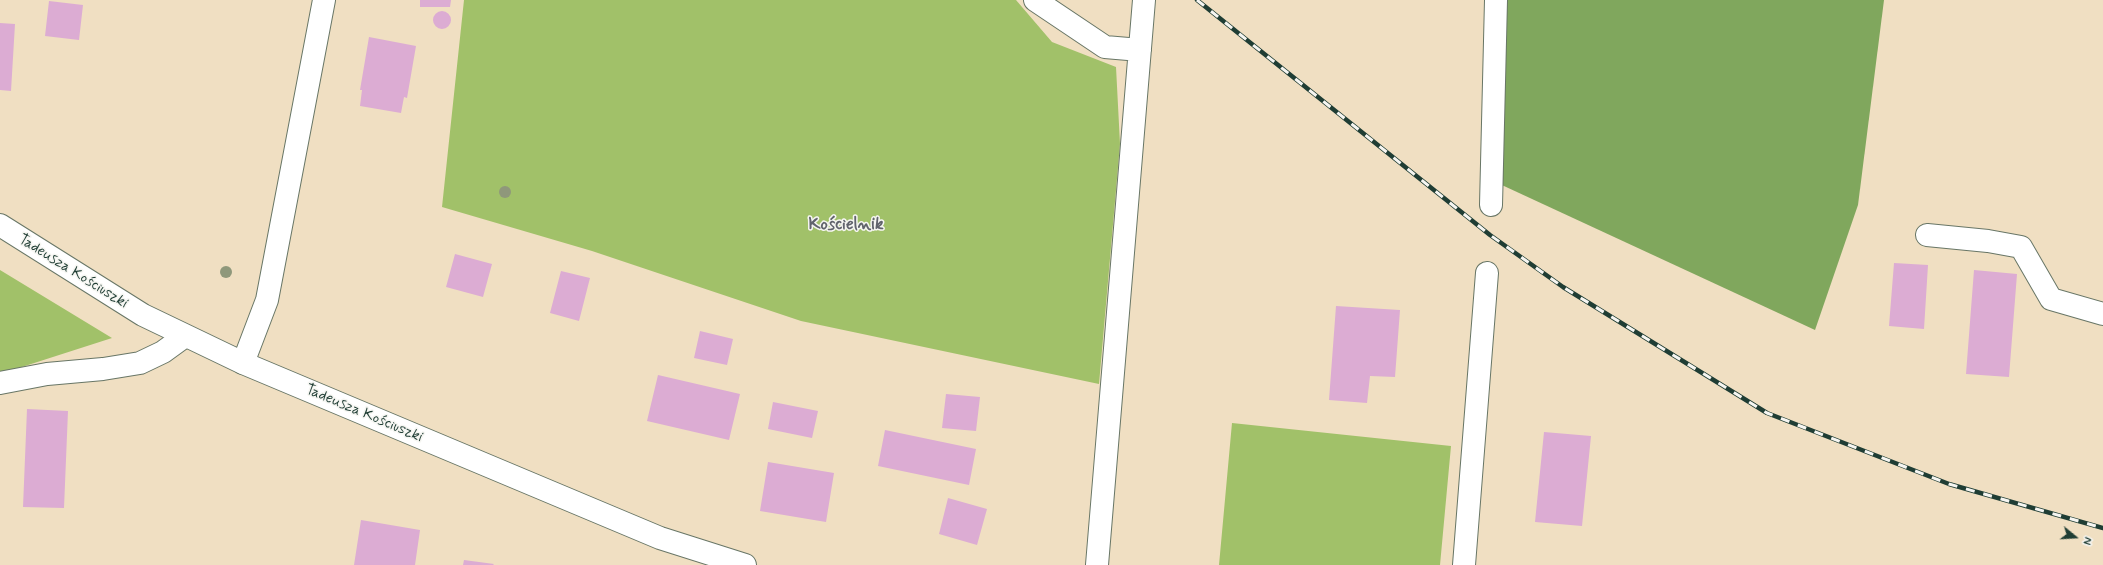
<!DOCTYPE html>
<meta charset="utf-8">
<style>
body{margin:0}
#map{position:relative;width:2103px;height:565px;overflow:hidden;background:#f0dfc2;font-family:Mynerve,sans-serif}
canvas{display:block}
.north{position:absolute;left:2055px;top:517px;width:40px;height:40px;-webkit-text-stroke:3px #f6f6f2;paint-order:stroke;rotate:108deg;font-size:11px;font-weight:700;line-height:16px;text-align:center;color:#1f3d34}
.north::after{content:'';display:block;margin:auto;width:14px;height:18px;background:#1f3d34;clip-path:polygon(50% 0,100% 100%,50% 72%,0 100%)}
</style>
<div id="map">
<canvas width="2103" height="565"></canvas>
<div class="north">N</div>
</div>
<script>
const g = document.querySelector('canvas').getContext('2d');
g.lineJoin = 'round';
function fillPath(path, color) {
  g.fillStyle = color;
  g.fill(path, 'evenodd');
}
function strokePath(path, color, width, dash) {
  g.strokeStyle = color;
  g.lineWidth = width;
  g.lineCap = dash ? 'butt' : 'round';
  g.setLineDash(dash || []);
  g.stroke(path);
}
function label(font, color, halo, rows, align = 'center') {
  g.font = font + ' Mynerve,sans-serif';
  g.lineWidth = 3;
  g.setLineDash([]);
  g.textBaseline = 'middle';
  g.strokeStyle = halo;
  g.fillStyle = color;
  for (const [text, x, y, turn = 0] of rows) {
    g.save();
    g.translate(x, y);
    g.rotate((+turn || 0) * Math.PI / 180);
    g.textAlign = isNaN(turn) ? turn : align;
    if (halo) g.strokeText(text, 0, 0);
    g.fillText(text, 0, 0);
    g.restore();
  }
}
const green = new Path2D(`
 M464,0h552l36,42 64,25 4,77 -21,240 -298,-63 -209,-70 -150,-44z
 M0,270l112,68 -112,36z
 M1232,423l219,23 -11,119h-221z`);
const forest = new Path2D(`
 M1496,0h388l-26,205 -43,125 -324,-150z`);
const building = new Path2D(`
 M420,0h31l-1,7h-30z
 M49,1l34,4 -4,35 -34,-4z
 M433 20a9 9 0 1 1 18 0a9 9 0 1 1-18 0Z
 M0,23l15,1 -4,67 -11,-1z
 M369,37l47,9 -9,52 -3,-1 -3,16 -41,-7 2,-16h-2z
 M455,254l37,10 -9,33 -37,-10z
 M1894,263l34,2 -4,64 -35,-3z
 M1974,270l43,4 -8,103 -43,-3z
 M561,271l29,7 -11,43 -29,-8z
 M1336,306l64,4 -5,67 -25,-1 -3,27 -38,-3z
 M700,331l33,8 -6,26 -33,-7z
 M658,375l82,19 -11,46 -82,-19z
 M946,394l34,3 -4,34 -34,-3z
 M773,402l45,9 -6,27 -44,-9z
 M27,409l41,2 -4,97 -41,-1z
 M885,430l91,19 -7,36 -91,-19z
 M1544,432l47,4 -9,90 -47,-4z
 M768,462l66,11 -8,49 -66,-11z
 M948,498l39,11 -10,36 -38,-11z
 M361,520l59,10 -5,35h-61z
 M464,560l30,4 -1,1h-30z`);
const minor = new Path2D(`
 M1035,0l70,47 35,3
 M1491,205l5,-205
 M1927,235l61,6 33,6 30,52 52,15
 M243,363l24,-63 57,-300
 M0,383l47,-9 56,-5 37,-6 23,-11 22,-16
 M1097,565l47,-565
 M1464,565l23,-292`);
const major = new Path2D(`
 M0,225l143,90 100,48 417,175 85,27`);
const rail = new Path2D(`
 M1197,0l293,235 73,52 204,126 182,71 154,44`);
const trees = [
 [505,192],
 [226,272]
];
const streetNames = [
 ["Tadeusza Kościuszki",73,272,32],
 ["Tadeusza Kościuszki",364,414,23]
];
const quarterNames = [
 ["Kościelnik",846,225]
];
fillPath(green, '#a1c169');
fillPath(forest, '#80a75d');
fillPath(building, '#dcacd3');
strokePath(minor, '#687666', 24);
strokePath(major, '#687666', 24);
strokePath(minor, '#fff', 22);
strokePath(major, '#fff', 22);
strokePath(rail, '#1f3d34', 4.5);
strokePath(rail, '#f6f6f2', 3, [9]);
g.fillStyle = '#8f987b';
for (const [x, y] of trees) {
  g.beginPath();
  g.arc(x, y, 6, 0, 2 * Math.PI);
  g.fill();
}
label('15px', '#1f3d34', '#f6f6f2', streetNames);
label('bold 17px', '#61646c', '#f6f6f2', quarterNames);
</script>
